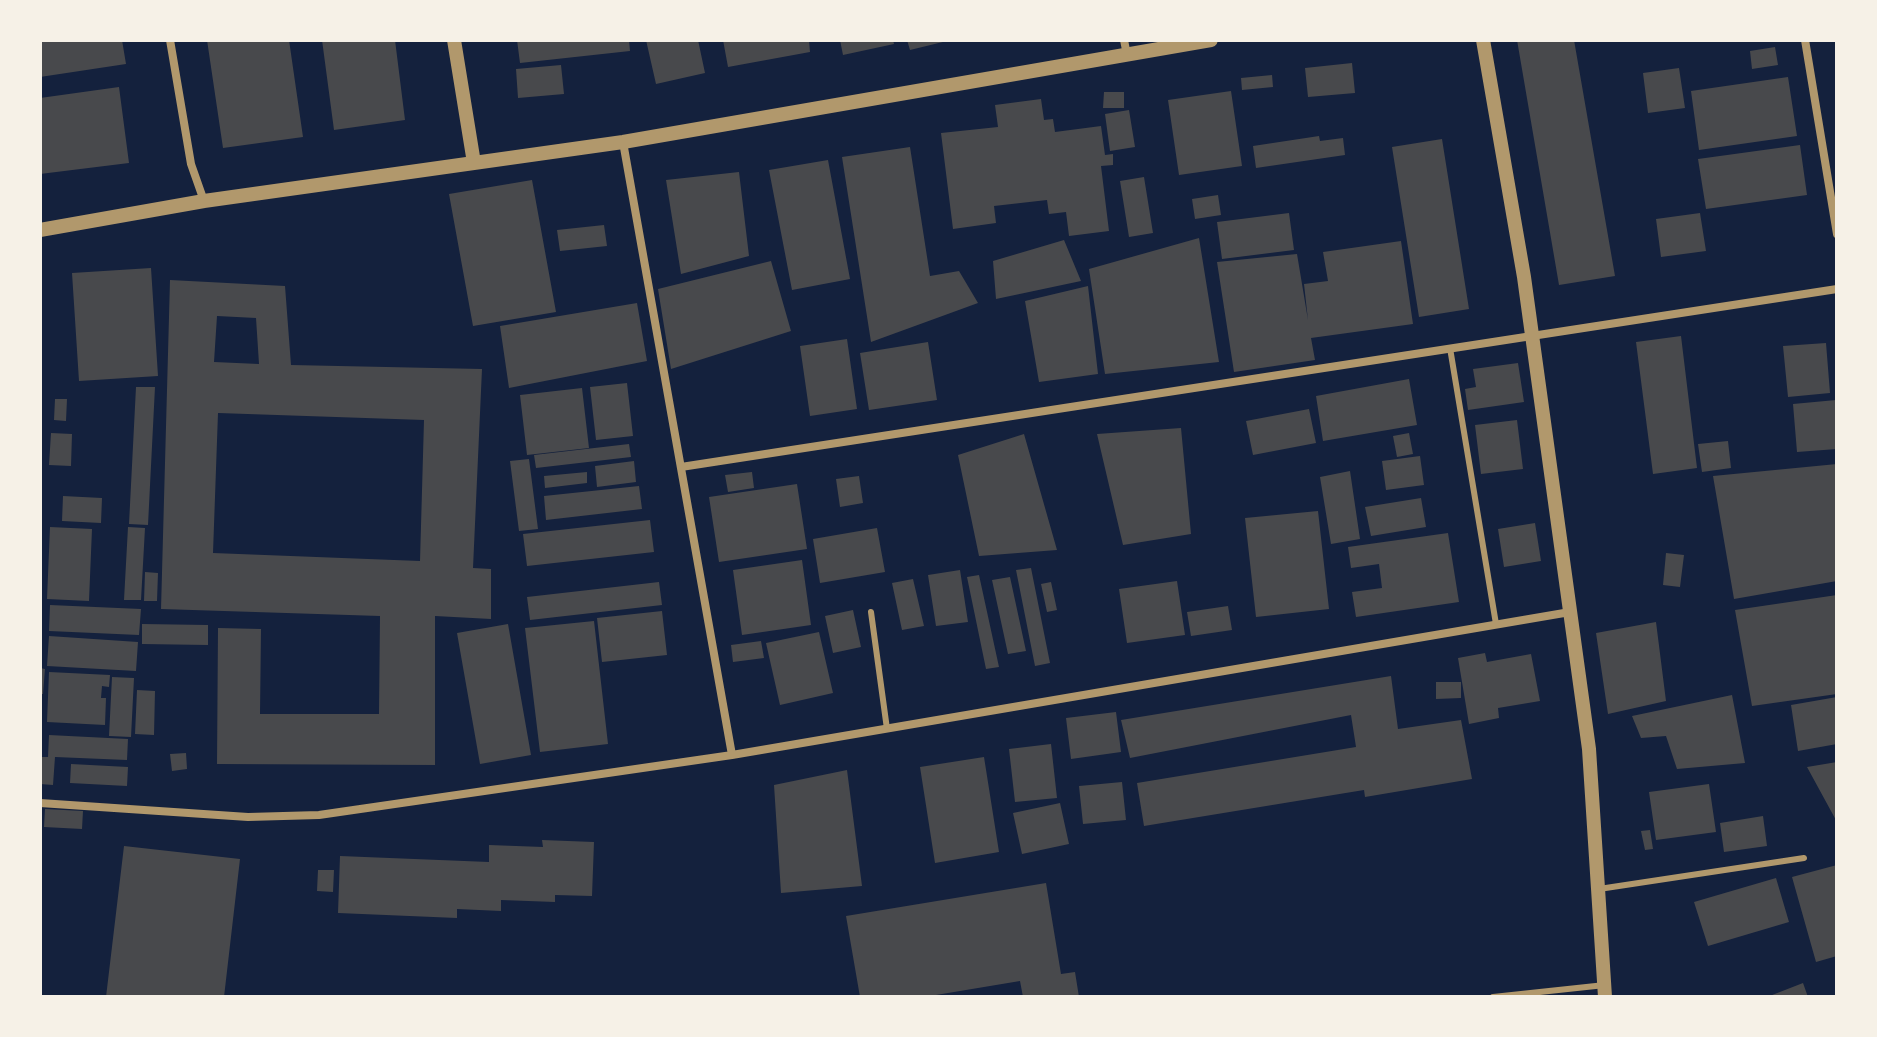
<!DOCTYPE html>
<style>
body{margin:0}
#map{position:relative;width:1877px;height:1037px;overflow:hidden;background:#14213d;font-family:"Playfair Display",serif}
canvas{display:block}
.frame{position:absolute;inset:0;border:42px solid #f6f1e7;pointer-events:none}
</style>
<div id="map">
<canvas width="1877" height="1037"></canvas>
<div class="frame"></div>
</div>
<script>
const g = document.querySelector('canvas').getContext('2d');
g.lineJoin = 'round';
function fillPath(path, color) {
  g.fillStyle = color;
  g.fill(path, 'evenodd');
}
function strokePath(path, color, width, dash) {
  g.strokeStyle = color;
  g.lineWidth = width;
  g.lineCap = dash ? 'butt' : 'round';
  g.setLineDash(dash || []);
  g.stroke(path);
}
const building = new Path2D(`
 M40,40h82l4,24 -86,13z
 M207,40h82l14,97 -80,11z
 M322,40h73l10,80 -71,10z
 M517,40h112l1,11 -110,12z
 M646,40h52l7,33 -49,11z
 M723,40h86l1,12 -82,15z
 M840,40h53l1,4 -51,11z
 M907,40h40v1l-37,9z
 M1517,40h57l41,236 -56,9z
 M1775,47l3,18 -26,4 -2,-18z
 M1352,63l3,30 -47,4 -3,-29z
 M561,65l3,29 -46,4 -2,-29z
 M1679,68l6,40 -37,5 -5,-40z
 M1272,75l1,12 -31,3 -1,-12z
 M1788,77l9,59 -98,14 -8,-59z
 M119,87l10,76 -89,11v-76z
 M1231,91l11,75 -63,9 -11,-75z
 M1104,92h20v16h-21z
 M1041,99l3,21 9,-1 2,13 46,-6 4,29 8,-1v11l-12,1 8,65 -40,5 -3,-24 -17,2 -2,-14 -53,6 2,17 -43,6 -12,-96 57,-6 -3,-22z
 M1129,110l6,37 -25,4 -5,-37z
 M1319,136l1,5 23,-3 2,17 -89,13 -3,-22z
 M1442,139l27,170 -50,8 -27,-170z
 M1800,145l7,50 -101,14 -8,-50z
 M910,147l20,129 29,-5 19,32 -107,39 -29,-185z
 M828,160l22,119 -58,11 -23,-120z
 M739,172l10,84 -68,18 -15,-94z
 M1144,177l9,56 -24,4 -9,-56z
 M532,180l24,132 -83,14 -24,-132z
 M1218,195l3,20 -26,4 -3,-20z
 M1289,213l5,37 -72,9 -5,-37z
 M1700,213l6,38 -45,6 -5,-38z
 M604,225l3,21 -47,5 -3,-21z
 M1199,238l20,124 -114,12 -16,-105z
 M1064,240l17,41 -85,18 -3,-38z
 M1401,241l12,83 -102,14 4,22 -81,12 -17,-110 80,-8 11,66 -4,-36 24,-3 -5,-29z
 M771,261l20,70 -120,38 -13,-80z
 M151,268l7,108 -79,5 -7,-108z
 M170,280l115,6 6,79 191,4 -9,199 18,1v50l-56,-3v149l-218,-1 1,-136 43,1 -1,85h119l1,-98 -219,-7zM217,316l39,2 3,46 -45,-2zM218,413l206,7 -4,141 -207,-8z
 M1088,286l10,88 -59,8 -14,-81z
 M637,303l10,58 -138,27 -9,-62z
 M1681,336l16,132 -44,6 -17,-132z
 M847,339l10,70 -47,7 -10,-70z
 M928,342l9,58 -68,10 -9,-57z
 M1826,343l4,50 -42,4 -5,-51z
 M1518,363l6,39 -56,8 -3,-21 11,-2 -3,-18z
 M1409,379l8,46 -94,16 -7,-45z
 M627,383l6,53 -37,4 -6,-53z
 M136,387h19l-7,138 -19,-1z
 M582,388l7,60 -62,7 -7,-60z
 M55,399h12l-1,22 -12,-1z
 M1836,400l1,49 -40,3 -4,-48z
 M1309,409l7,34 -63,12 -7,-34z
 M1517,420l6,49 -42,5 -6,-49z
 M1181,428l10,106 -68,11 -26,-111z
 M51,433l21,1 -1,32 -22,-1z
 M1409,433l4,21 -16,3 -4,-21z
 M1024,434l33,116 -78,6 -21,-101z
 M1728,441l3,27 -29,4 -4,-28z
 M629,444l2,13 -95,11 -2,-13z
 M1420,456l4,29 -38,5 -4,-29z
 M529,459l9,70 -19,2 -9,-70z
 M634,461l2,21 -39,5 -2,-21z
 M1837,464v117l-103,18 -21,-123z
 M1350,471l10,68 -29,5 -11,-67z
 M587,472v11l-42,5 -1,-12z
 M752,472l2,16 -26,4 -3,-17z
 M859,476l4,27 -23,4 -4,-28z
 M797,484l10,65 -88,13 -10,-65z
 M639,486l3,23 -96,11 -2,-24z
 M63,496l39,2 -1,25 -39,-2z
 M1421,498l5,29 -55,9 -6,-29z
 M1318,511l11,98 -73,8 -11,-99z
 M650,520l4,32 -127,14 -4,-32z
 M1535,523l6,38 -37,6 -6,-38z
 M50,527l42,2 -3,72 -42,-2z
 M128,527l17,1 -4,72h-17z
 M877,528l8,44 -65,11 -7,-44z
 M1448,533l11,69 -103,15 -4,-25 30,-4 -3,-24 -28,4 -3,-21z
 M1666,553l18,2 -4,32 -17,-2z
 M802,560l9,65 -69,10 -9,-65z
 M1031,568l19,95 -15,3 -19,-96z
 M960,570l8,52 -32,4 -8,-51z
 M145,572l13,1 -1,28h-13z
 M979,575l20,92 -13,2 -19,-92z
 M1010,577l16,74 -18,3 -16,-74z
 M913,579l11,47 -22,4 -10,-47z
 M1177,581l8,54 -58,8 -8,-54z
 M659,582l3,23 -132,15 -3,-23z
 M1051,582l6,28 -10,2 -6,-28z
 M1837,595v99l-85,12 -17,-96z
 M50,605l91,4 -2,26 -90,-4z
 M1228,606l4,24 -41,6 -4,-24z
 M853,610l8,37 -28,6 -8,-37z
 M662,611l5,44 -65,7 -5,-44z
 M594,621l14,123 -68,8 -15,-124z
 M1656,622l10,79 -58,13 -12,-81z
 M142,624l66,1v20l-66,-1z
 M508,624l23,131 -51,9 -23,-131z
 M819,632l14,61 -53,12 -14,-62z
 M49,636l89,6 -2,29 -89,-5z
 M761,641l3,17 -31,4 -2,-17z
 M1485,653l2,9 44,-8 9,47 -42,7 1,10 -30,6 -11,-66z
 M40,668l5,1 -2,25h-3z
 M49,672l61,3 -1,12 -7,-1 -1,12h5l-1,27 -58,-3z
 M1391,676l7,53 63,-9 11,59 -107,18 -1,-7 -220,36 -7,-43 219,-36 -5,-32 -221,43 -9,-38z
 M112,677l22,1 -3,59 -22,-1z
 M1436,682h25v16l-25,1z
 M137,690l18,1 -1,44 -19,-1z
 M1732,695l13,68 -68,6 -11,-33 -25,2 -9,-22z
 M1837,697v47l-39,7 -7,-46z
 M1116,712l5,40 -50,7 -5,-41z
 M49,735l79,4 -1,21 -72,-3 -2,28 -13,-1v-27h8z
 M1051,744l6,54 -42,4 -6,-53z
 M186,753l1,16 -15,2 -2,-17z
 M984,757l15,95 -64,11 -15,-96z
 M1837,762v60l-30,-55z
 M71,764l57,3 -1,19 -57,-3z
 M847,770l15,116 -81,7 -7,-108z
 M1122,782l4,38 -43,4 -4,-38z
 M1709,784l7,48 -60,8 -7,-48z
 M1060,803l9,41 -47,10 -9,-41z
 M45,809l38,2 -1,18 -38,-2z
 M1763,816l4,30 -43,6 -4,-29z
 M1650,830l3,19 -8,1 -4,-19z
 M542,840l52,2 -2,54 -37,-1v7l-54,-2v11l-44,-2v9l-119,-5 2,-57 149,6v-17l54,2z
 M124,846l116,13 -16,138h-118z
 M1837,865v91l-21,6 -24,-85z
 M318,870h16l-1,22 -16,-1z
 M1776,878l13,44 -81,24 -14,-44z
 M1046,883l15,91 14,-2 4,25h-56l-3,-16 -96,16h-64l-14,-81z
 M1803,983l5,14h-41z`);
const service = new Path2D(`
 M1450,348l46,276
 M871,612l16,117
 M1599,889l205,-31
 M1493,997l112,-12`);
const minor = new Path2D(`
 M170,40l21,124 13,37
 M1124,40l3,15
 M1805,40l32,194
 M623,142l109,613
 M681,467l1156,-178
 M40,803l208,14 71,-2 413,-60 838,-143`);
const tertiary = new Path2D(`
 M454,40l20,123
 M1483,40l41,237 65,472 16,248
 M40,230l164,-29 419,-59 588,-102`);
fillPath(building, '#48494c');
strokePath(service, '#b1986c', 6);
strokePath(minor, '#b1986c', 8);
strokePath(tertiary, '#b1986c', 14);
</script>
